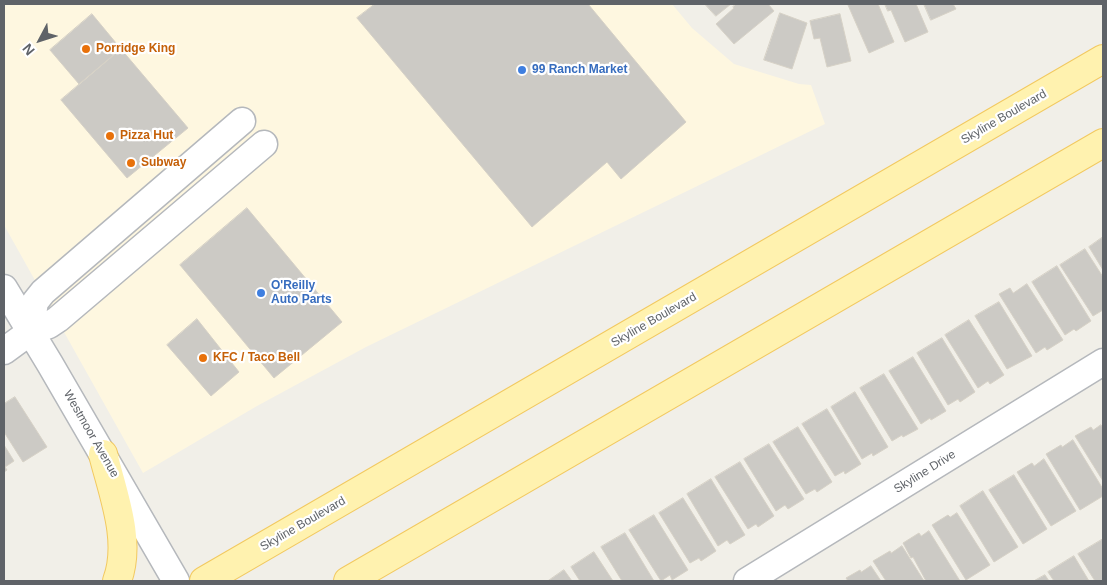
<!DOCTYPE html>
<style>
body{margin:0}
#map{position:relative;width:1107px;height:585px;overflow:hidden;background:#f1efe8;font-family:Helvetica,sans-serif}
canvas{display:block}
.frame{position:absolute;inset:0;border:5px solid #5f6368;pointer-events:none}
.north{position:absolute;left:15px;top:15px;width:50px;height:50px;-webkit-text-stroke:4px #fff;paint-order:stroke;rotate:230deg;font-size:14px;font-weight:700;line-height:20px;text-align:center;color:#5f6368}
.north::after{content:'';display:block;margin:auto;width:18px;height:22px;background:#5f6368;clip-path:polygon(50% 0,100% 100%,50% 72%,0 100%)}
</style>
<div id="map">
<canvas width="1107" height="585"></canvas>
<div class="frame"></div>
<div class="north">N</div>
</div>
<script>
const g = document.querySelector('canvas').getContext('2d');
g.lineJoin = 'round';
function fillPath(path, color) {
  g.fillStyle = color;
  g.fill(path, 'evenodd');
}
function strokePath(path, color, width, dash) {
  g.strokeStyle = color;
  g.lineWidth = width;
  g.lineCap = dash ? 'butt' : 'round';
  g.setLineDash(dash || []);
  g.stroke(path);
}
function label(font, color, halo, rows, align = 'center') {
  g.font = font + ' Helvetica,sans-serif';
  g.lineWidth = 4.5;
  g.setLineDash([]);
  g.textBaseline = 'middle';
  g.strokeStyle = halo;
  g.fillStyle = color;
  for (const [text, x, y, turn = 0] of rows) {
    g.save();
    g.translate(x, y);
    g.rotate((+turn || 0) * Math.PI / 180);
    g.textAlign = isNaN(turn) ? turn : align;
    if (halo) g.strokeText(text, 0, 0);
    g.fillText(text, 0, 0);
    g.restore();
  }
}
const commercial = new Path2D(`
 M4,4h668l20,24 42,36 65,20 12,1 14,39 -459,223 -109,59 -114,67 -139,-248z`);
const building = new Path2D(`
 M375,4h213l98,118 -65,57 -14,-17 -75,65 -175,-209z
 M705,4h26l-15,12z
 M736,4h32l6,7 -40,33 -18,-20 18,-16 -1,-1z
 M851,4h27l16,38 -25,11 -21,-48z
 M885,4h31l12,28 -23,10 -14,-32 -3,1z
 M924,4h29l3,5 -25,11z
 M780,13l27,10 -15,46 -28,-9z
 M92,14l29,35 -42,35 -29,-34z
 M840,14l11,47 -24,6 -7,-29 -6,1 -4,-18z
 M121,49l67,79 -61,50 -66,-78z
 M247,208l95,114 -68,56 -94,-113z
 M1103,237v33l-14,-23z
 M1085,249l18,28v33l-10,6 -33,-51z
 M1057,266l34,55 -15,10 -2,-2 -9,6 -33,-53z
 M1027,284l36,56 -16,10 -2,-3 -9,6 -37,-59 11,-6 3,5z
 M999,302l33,54 -25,13 -32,-53z
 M197,319l42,53 -28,24 -44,-51z
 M969,320l35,55 -14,9 -2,-3 -10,7 -33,-53z
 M942,338l33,54 -15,10 -2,-3 -10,6 -31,-52z
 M913,357l33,54 -15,9 -1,-2 -9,6 -32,-53z
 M884,374l34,55 -15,8 -1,-2 -10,6 -32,-53z
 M855,392l33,55 -15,9 -1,-3 -10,6 -31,-52z
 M15,397l32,50 -24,15 -19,-30v-28z
 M827,409l34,55 -16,10 -1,-3 -9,5 -33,-52z
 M1101,425l2,3v53l-28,-45 16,-9 2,3z
 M798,427l34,55 -15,10 -2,-3 -9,5 -33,-52z
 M1073,440l30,49v7l-23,14 -34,-56 15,-9 1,2z
 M769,444l35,55 -16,10 -3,-4 -9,6 -32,-52z
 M4,445l10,16 -9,6 2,3 -3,2z
 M1044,459l32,52 -25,15 -34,-54 15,-9 2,3z
 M740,462l34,54 -16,11 -2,-3 -8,5 -33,-52z
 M1014,475l33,54 -24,15 -34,-54z
 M711,479l34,56 -15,9 -3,-4 -9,6 -31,-52z
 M983,491l35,56 -24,15 -34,-56z
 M683,498l33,53 -15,10 -2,-3 -9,5 -31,-50z
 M957,513l33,52 -24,15 -34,-55 16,-10 2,2z
 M654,515l34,55 -16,10 -2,-5 -9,6 -32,-51z
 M929,531l31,50h-34l-13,-24 -2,1 -8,-15 16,-10 2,3z
 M625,533l29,48h-32l-21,-34z
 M1103,539v42h-8l-17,-27z
 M902,546l22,35h-38l-13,-20 17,-10 1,2z
 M594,552l19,29h-33l-9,-14z
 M1074,556l15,25h-35l-6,-9z
 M871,566l10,15h-33l-2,-3 14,-8 1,2z
 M564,570l8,11h-24z
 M1045,575l4,6h-15z`);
const minor = new Path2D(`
 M4,288l46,76 126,217
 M30,332l5,-30 8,-10 199,-171
 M4,351l26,-19 19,-7 9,-6 206,-175
 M747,581l356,-219`);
const major = new Path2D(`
 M103,454c10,40 29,87 14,127
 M204,581l899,-522
 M348,581l755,-438`);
const markers = [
 [86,49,5,"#e8710a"],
 [522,70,5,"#3f7fe0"],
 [110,136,5,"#e8710a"],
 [131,163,5,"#e8710a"],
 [261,293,5,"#3f7fe0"],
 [203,358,5,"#e8710a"]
];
const foodNames = [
 ["Porridge King",96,49],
 ["Pizza Hut",120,136],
 ["Subway",141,163],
 ["KFC / Taco Bell",213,358]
];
const shopNames = [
 ["99 Ranch Market",532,70],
 ["O'Reilly",271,286],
 ["Auto Parts",271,300]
];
const streetNames = [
 ["Skyline Boulevard",1004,117,-30],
 ["Skyline Boulevard",654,320,-30],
 ["Westmoor Avenue",91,434,60],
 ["Skyline Drive",925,472,-32],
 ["Skyline Boulevard",303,524,-30]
];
fillPath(commercial, '#fef7e0');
fillPath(building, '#cccac5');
strokePath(building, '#d6d1c6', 1);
strokePath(minor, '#b5b8bc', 29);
strokePath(major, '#f2c960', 30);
strokePath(minor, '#fff', 26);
strokePath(major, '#fff2af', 28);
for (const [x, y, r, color] of markers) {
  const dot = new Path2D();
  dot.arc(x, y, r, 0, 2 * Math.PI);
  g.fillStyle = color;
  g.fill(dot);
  strokePath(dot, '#fff', 2);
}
label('bold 12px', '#c56008', '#fff', foodNames, 'left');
label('bold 12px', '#366cbe', '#fff', shopNames, 'left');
label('12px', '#5f6368', '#fff', streetNames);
</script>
